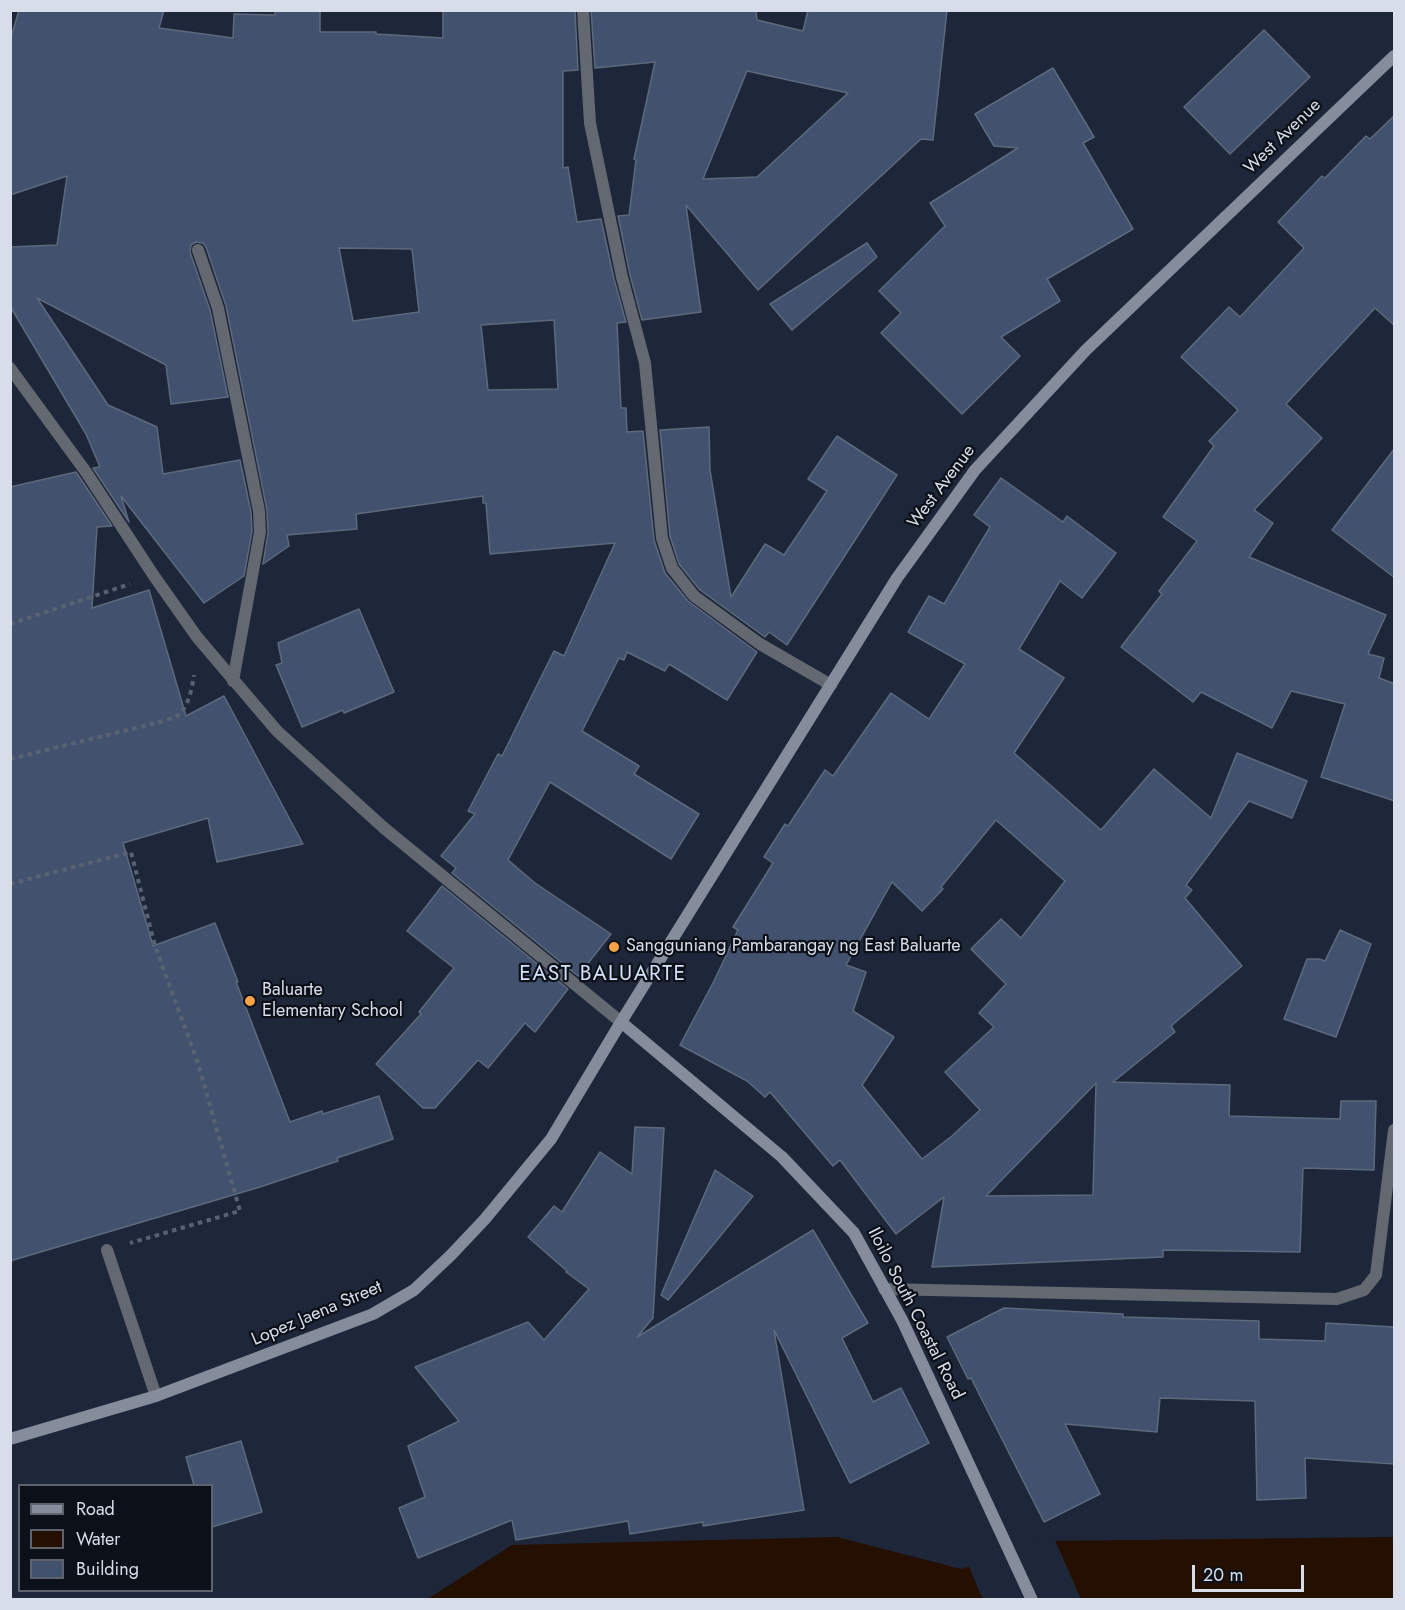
<!DOCTYPE html>
<style>
body{margin:0}
#map{position:relative;width:1405px;height:1610px;overflow:hidden;background:#1e2739;font-family:Jost,sans-serif}
canvas{display:block}
.frame{position:absolute;inset:0;border:12px solid #d7dee9;pointer-events:none}
.legend{position:absolute;left:18px;top:1484px;width:195px;height:108px;box-sizing:border-box;background:#0c1018;border:2px solid #5d626c;margin:0;padding:8px 10px;list-style:none;font-size:18px;color:#d7dee9}
.legend li{display:flex;align-items:center;gap:12px;height:30px}
.legend b{width:30px;border:2px solid #5d626c}
.scale{position:absolute;left:1192px;top:1565px;width:112px;height:27px;box-sizing:border-box;border:3px solid #d7dee9;border-top:0;padding-left:8px;font-size:18px;line-height:21px;white-space:nowrap;color:#d7dee9;-webkit-text-stroke:4px #0c1018;paint-order:stroke}
</style>
<div id="map">
<canvas width="1405" height="1610"></canvas>
<div class="frame"></div>
<ul class="legend">
<li><b style="height:8px;background:#858d9c"></b>Road</li>
<li><b style="height:16px;background:#250f00"></b>Water</li>
<li><b style="height:16px;background:#42526e"></b>Building</li>
</ul>
<div class="scale">20 m</div>
</div>
<script>
const g = document.querySelector('canvas').getContext('2d');
g.lineJoin = 'round';
function fillPath(path, color) {
  g.fillStyle = color;
  g.fill(path, 'evenodd');
}
function strokePath(path, color, width, dash) {
  g.strokeStyle = color;
  g.lineWidth = width;
  g.lineCap = dash ? 'butt' : 'round';
  g.setLineDash(dash || []);
  g.stroke(path);
}
function label(font, color, halo, rows, align = 'center') {
  g.font = font + ' Jost,sans-serif';
  g.lineWidth = 4.5;
  g.setLineDash([]);
  g.textBaseline = 'middle';
  g.strokeStyle = halo;
  g.fillStyle = color;
  for (const [text, x, y, turn = 0] of rows) {
    g.save();
    g.translate(x, y);
    g.rotate((+turn || 0) * Math.PI / 180);
    g.textAlign = isNaN(turn) ? turn : align;
    if (halo) g.strokeText(text, 0, 0);
    g.fillText(text, 0, 0);
    g.restore();
  }
}
const water = new Path2D(`
 M837,1537l124,32 88,-28 345,-4v62l-968,1 86,-55z`);
const pier = new Path2D(`
 M1049,1538h5l27,61 -98,1 -15,-36z`);
const building = new Path2D(`
 M19,10h145l-5,18 74,10 1,-24 41,1v-5h45v22h56v2l67,4v-28h132l3,60 -15,1v97l5,-1 9,55 24,-3 13,60 12,43 -9,1 4,85h5l1,24 16,-1 11,109 11,33 23,28 69,51 -30,48 -58,-36 -4,7 -38,-19 -3,8 -5,-2 -37,73 57,35 -5,8 65,40 -28,45 -121,-77 -42,78 27,23 76,51 -33,42 -126,-103 4,-5 -15,-12 34,-42 -7,-3 30,-57 4,2 52,-105 10,5 51,-113 -125,11 -4,-51h-3v-7l-127,18 1,15 -70,6 2,11 -26,18 5,-31 -1,-23 -41,-204 -20,-59 -3,-4 -7,-1 -5,3 -1,7 20,58 18,87 -57,7 -5,-39 -129,-67 71,107 49,22 6,47 77,-14 11,52 1,19 -8,45 -40,27 -83,-107 8,26 -36,-54 7,-1 -14,-33 -76,-128v-59l47,-2 10,-69 -57,19v-154zM339,248l73,1 7,63 -66,9zM554,320l4,69 -70,1 -7,-65z
 M591,10h165l1,10 46,11 5,-21h139l-14,130 -12,-1 -163,151 -72,-85 15,107 -59,8 -12,-45 -12,-59 11,-1 7,-55 -2,-1 21,-97 -60,6zM747,71l101,22 -91,84 -54,2z
 M1264,30l46,47 -80,77 -46,-47z
 M1053,68l41,69 -11,6 50,86 -86,50 13,22 -59,36 19,19 -58,58 -81,-81 20,-20 -22,-22 66,-65 -15,-23 88,-55 -24,-2 -19,-32z
 M1395,115v211l-20,-18 -89,96 36,34 -68,72 19,13 -24,34 137,58 -18,39 16,4 -5,20 16,6v117l-74,-24 24,-73 -54,-13 -19,37 -71,-36 -8,10 -72,-55 41,-53 -3,-3 38,-50 -34,-24 51,-71 -5,-5 29,-31 -57,-53 48,-50 11,10 64,-69 -26,-26 44,-46 3,2 41,-42 4,3z
 M867,243l10,14 -85,73 -22,-26z
 M709,427l1,43 21,127 34,-53 19,11 43,-64 -19,-12 29,-43 60,39 -110,170 -18,-13 -4,5 -65,-47 -21,-26 -9,-28 -10,-106z
 M1395,448v130l-63,-48z
 M76,472l36,54 -15,1 -5,81 57,-18 37,126 38,-20 79,148 -86,18 -9,-44 -85,25 30,103 62,-23 23,59h-2l54,140 32,-11 1,3 56,-18 14,43 -56,19 1,3 -78,26 -250,74v-774z
 M1001,478l62,44 4,-6 49,37 -34,45 -22,-17 -41,68 45,29 -50,75 87,77 53,-61 57,49 26,-65 70,28 -15,37 -43,-17 -63,84 6,5 -7,8 57,68 -71,60 4,6 -62,50 117,3 -1,31 111,3 1,-18h35l-2,69 -71,-2 -3,84 -137,-2v7l-231,10 12,-70 -48,37 -56,-74 -7,6 -63,-74 -5,5 -18,-16 -67,-36 34,-64 24,-51 -5,-3 40,-64 -9,-6 21,-33 3,2 37,-56 8,6 58,-83 38,26 36,-55 -57,-32 21,-36 15,8 46,-77 -16,-12zM996,820l69,61 -44,57 -20,-19 -30,30 35,35 -27,29 15,14 -49,45 35,38 -28,26 -30,23 -60,-74 32,-48 -41,-26 13,-39 -20,-7 46,-83 30,29 21,-22 -2,-2zM1096,1083l-3,112 -107,1z
 M359,609l35,83 -50,21 -1,-3 -41,17 -26,-62 6,-2 -4,-20z
 M442,886l126,103 -33,43 -10,-9 -37,45 -10,-8 -43,48h-12l-47,-44 45,-50 -2,-2 35,-44 -47,-37z
 M1340,930l31,14 -35,93 -52,-18 23,-60h12l6,2z
 M635,1127l29,1 -11,190 -16,19 176,-107 55,93 -26,15 31,64 28,-14 28,55 -79,40 -76,-153 30,180 -101,16v-4l-73,12 -2,-13 -112,19 -4,-20 -94,38 -19,-50 26,-11 -17,-51 51,-25 -44,-54 113,-45 16,18 45,-51 -23,-17 1,-1 -39,-34 26,-31 8,6 38,-60 32,22z
 M715,1170l38,26 -85,104 -7,-5z
 M1004,1308l119,6v3l136,4v18l66,2 1,-18 69,4v137l-90,-6 1,40 -49,2 -2,-99 -95,-3 -3,34 -92,-8 35,70 -56,28 -73,-144 -3,1 -21,-42z
 M241,1441l21,71 -50,15v-42h-18l-8,-28z`);
const path = new Path2D(`
 M10,624l120,-40
 M10,759l154,-38c4,-2 11,-3 14,-6 11,-9 14,-27 16,-40
 M10,884l121,-32 24,94 43,117 42,148 -110,32`);
const lane = new Path2D(`
 M107,1250l49,146`);
const street = new Path2D(`
 M583,10l7,113 32,154 23,86 17,175 10,30 22,28 66,48 71,41
 M198,250l20,58 41,203 1,21 -27,149
 M10,368l76,104 68,104 43,61 80,94 107,97 237,194
 M884,1289l453,10 27,-9 12,-15 18,-145`);
const secondary = new Path2D(`
 M621,1022l161,135 72,76 48,87 130,280
 M10,1439l146,-43 217,-82 41,-24 37,-35 34,-36 66,-80 70,-117 276,-444 78,-108 111,-120 308,-294`);
const markers = [
 [614,947,6,"#f6a247"],
 [250,1001,6,"#f6a247"]
];
const streetNames = [
 ["West Avenue",1283,137,-44],
 ["West Avenue",942,487,-53],
 ["Lopez Jaena Street",317,1314,-23],
 ["Iloilo South Coastal Road",915,1314,63]
];
const poiNames = [
 ["Sangguniang Pambarangay ng East Baluarte",626,947],
 ["Baluarte",262,991],
 ["Elementary School",262,1012]
];
const quarterNames = [
 ["EAST BALUARTE",603,975]
];
fillPath(water, '#250f00');
fillPath(pier, '#1e2739');
fillPath(building, '#42526e');
strokePath(building, '#5d697d', 1.5);
strokePath(path, '#596272', 4, [4.5, 4.5]);
strokePath(lane, '#636871', 12);
strokePath(street, '#636871', 12);
strokePath(secondary, '#858d9c', 12);
for (const [x, y, r, color] of markers) {
  const dot = new Path2D();
  dot.arc(x, y, r, 0, 2 * Math.PI);
  g.fillStyle = color;
  g.fill(dot);
  strokePath(dot, '#0c1018', 2);
}
label('18px', '#d7dee9', '#0c1018', streetNames);
label('18px', '#d7dee9', '#0c1018', poiNames, 'left');
g.letterSpacing = '1.5px';
label('21px', '#d4e2f9', '#0c1018', quarterNames);
g.letterSpacing = '0px';
</script>
